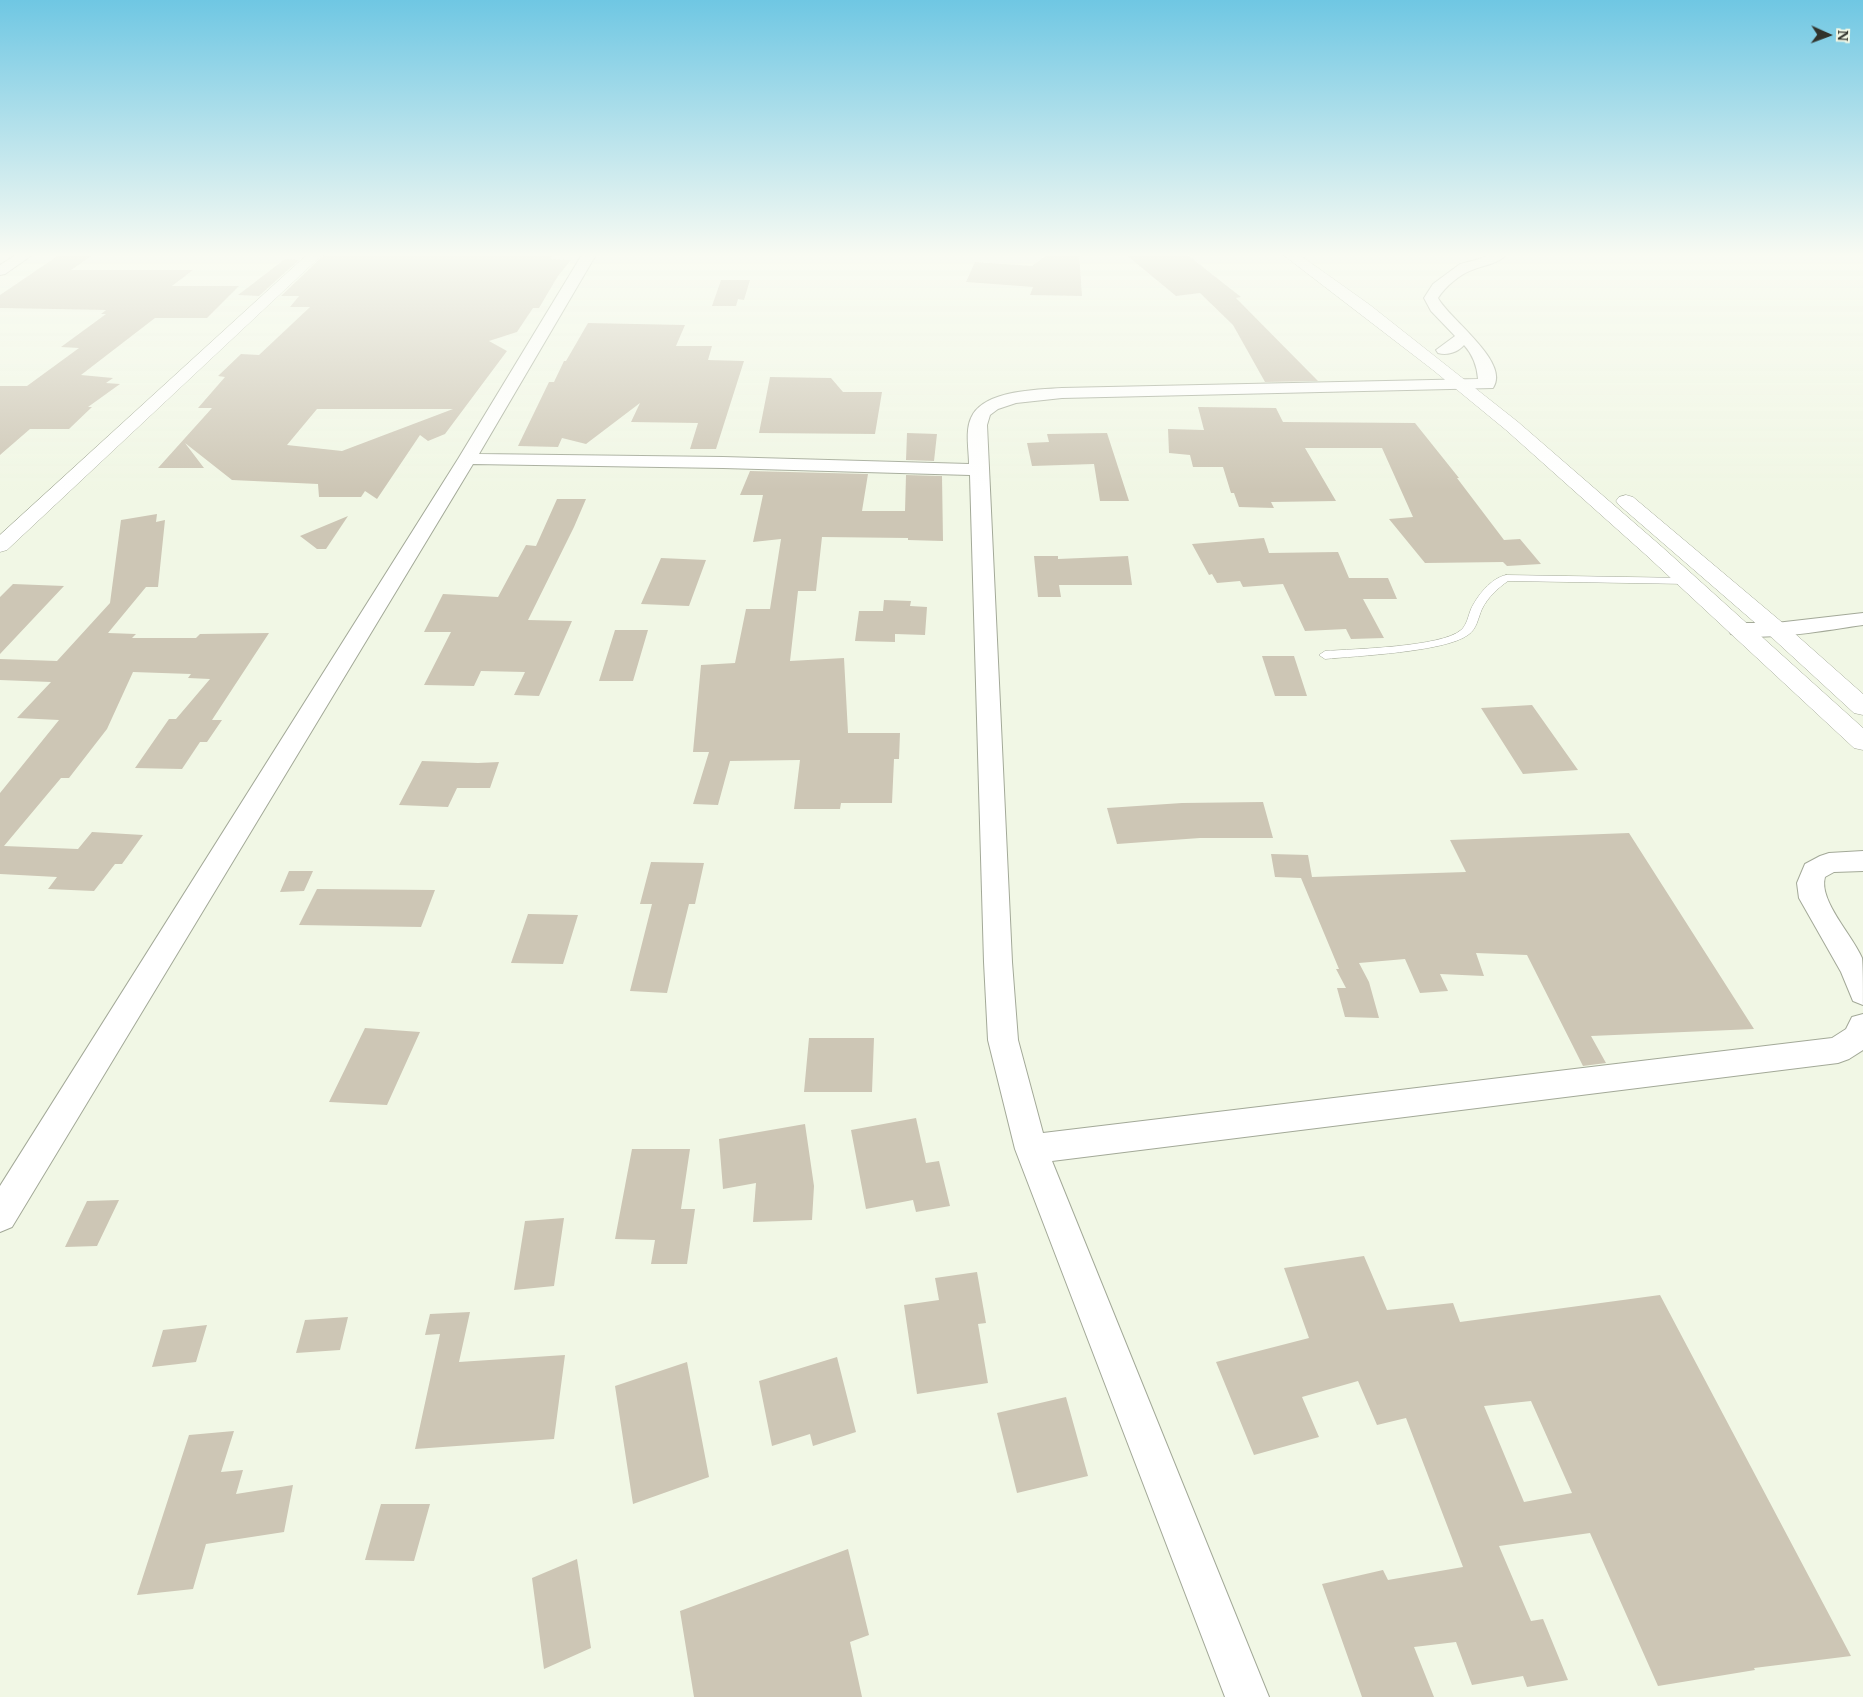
<!DOCTYPE html>
<style>
body{margin:0}
#map{position:relative;width:1863px;height:1697px;overflow:hidden;background:#f1f7e5;font-family:Merriweather,serif}
canvas{display:block}
.north{position:absolute;left:1803px;top:10px;width:50px;height:50px;-webkit-text-stroke:4px #f1f7e5;paint-order:stroke;rotate:92deg;font-size:14px;font-weight:700;line-height:20px;text-align:center;color:#31332c}
.north::after{content:'';display:block;margin:auto;width:18px;height:22px;background:#31332c;clip-path:polygon(50% 0,100% 100%,50% 72%,0 100%)}
</style>
<div id="map">
<canvas width="1863" height="1697"></canvas>
<div class="north">N</div>
</div>
<script>
const g = document.querySelector('canvas').getContext('2d');
g.lineJoin = 'round';
function fillPath(path, color) {
  g.fillStyle = color;
  g.fill(path, 'evenodd');
}
function strokePath(path, color, width, dash) {
  g.strokeStyle = color;
  g.lineWidth = width;
  g.lineCap = dash ? 'butt' : 'round';
  g.setLineDash(dash || []);
  g.stroke(path);
}
const building = new Path2D(`
 M62,253h34l-25,17h122l-21,16h67l-32,32h-52l-74,57 32,3 -7,5 14,1 -32,23h4l-23,22h-39l-30,26v-69h27l52,-38 -18,-1 45,-33h-5l5,-4 -106,-2v-13z
 M326,253h220l8,1 -4,5 21,1 -13,16 -19,32h-6l-16,24 -28,9 18,10 -62,83 -17,7 -8,-6 -43,64 -12,-8 -4,6h-42l-1,-13 -86,-4 -47,-37 19,25h-46l54,-60h-14l27,-31 -7,-1 23,-22 18,1 51,-48h-20l9,-11h-18zM317,409h136l-111,42 -55,-6z
 M1049,253h30l3,43 -52,-1 3,-8 -67,-5 9,-20 57,4z
 M1124,253h61l56,44 -5,1 82,83 -53,1 -32,-57 -33,-32 -24,3z
 M285,259l14,1 -40,36 -21,-1z
 M721,280h29l-6,20 -6,-1 -2,7h-24z
 M588,323l97,2 -9,21h36l-4,14 36,1 -28,88h-26l8,-26 -67,-1 9,-19 -54,41 -24,-6 -4,9 -40,-1 31,-64h5l10,-21h2z
 M770,377l61,1 12,14h39l-7,42 -116,-1z
 M1198,407l78,1 7,14 132,1 44,55h-2l47,62 16,-1 21,25 -34,2 -4,-4 -78,1 -36,-44 24,-2 -31,-69h-77l31,53 -65,1 3,6 -35,-1 -5,-14h-3l-8,-26h-30l-3,-12 -21,-2 -1,-24 36,1z
 M907,433l30,1 -3,27 -28,-1z
 M1107,433l22,68h-29l-6,-37 -62,2 -5,-23 22,-1 -2,-8z
 M750,471l118,3 -6,37h43l1,-36 36,1 1,65 -35,-1v-2l-86,-1 -6,54h-18l-8,70 54,-3 4,75h52l-1,26h-5l-2,44h-51l-1,6h-46l6,-49 -70,1 -12,44 -25,-1 16,-52h-16l8,-87 34,-2 11,-54h24l11,-70 -28,3 10,-47h-23z
 M557,499h29l-12,28 -46,93 44,1 -33,75 -25,-1 11,-23 -44,-1 -7,15 -50,-1 27,-53h-27l19,-38 55,3 28,-52 10,1z
 M157,514l-1,8 9,-2 -7,67h-12l-38,46 28,1 -4,4h64l4,-4 69,-1 -57,87h10l-15,22h-7l-18,27 -47,-1 34,-49h7l34,-40 -22,-1 3,-4 -58,-2 -26,57 -38,49h-8l-57,68 74,3 14,-17 51,3 -21,29h-7l-21,27 -46,-2 9,-12 -57,-3v-81l59,-73 -42,-2 34,-36 -51,-2v-21l57,2 53,-58 11,-83z
 M348,516l-22,33h-9l-17,-13z
 M1264,538l5,15 69,-1 11,26h39l9,21h-34l21,39 -33,1 -5,-10 -41,2 -22,-47 -40,3 -3,-6 -23,2 -5,-9 -3,1 -17,-31z
 M1034,556h24v3l70,-3 4,29h-73l2,12h-23z
 M661,558l45,2 -17,46 -48,-2z
 M13,584l51,2 -64,68v-57z
 M884,600l27,1 -1,5 17,1 -2,28 -30,-1v8l-40,-1 4,-30h24z
 M615,630h33l-15,51h-34z
 M1262,656h32l13,40h-32z
 M1532,705l46,65 -55,4 -42,-66z
 M422,761l56,2 21,-1 -9,26h-33l-9,19 -49,-2z
 M1263,802l10,36h-73l-83,6 -10,-36 75,-5z
 M1629,833l125,196 -163,7 15,27 -23,3 -56,-111 -51,-2 8,23 -44,-2 8,17 -28,2 -15,-34 -46,4 10,19 10,36 -34,-1 -8,-29h9l-10,-19h3l-38,-91 -26,-1 -4,-23 37,1 4,22 154,-5 -16,-32z
 M651,862l53,1 -9,41h-6l-22,89 -37,-2 22,-87h-12z
 M289,871h24l-9,20 -24,1z
 M317,889l118,1 -14,37 -122,-2z
 M528,914l50,1 -15,49 -52,-1z
 M365,1028l55,4 -33,73 -58,-3z
 M809,1038h65l-2,54h-68z
 M916,1118l10,45 13,-2 11,45 -34,6 -3,-12 -47,9 -15,-79z
 M805,1124l9,62 -2,34 -59,2 3,-39 -33,6 -4,-50z
 M632,1149h58l-9,60h14l-8,55h-36l4,-24 -40,-1z
 M119,1200l-22,46 -32,1 22,-46z
 M564,1218l-10,68 -40,4 11,-69z
 M1364,1256l23,54 66,-7 7,19 200,-27 191,361 -97,12 1,2 -97,16 -68,-153 -91,13 32,75 12,-2 25,61 -41,7 -4,-11 -51,9 -16,-43 -42,5 20,50h-72l-40,-113 61,-14 5,10 75,-13 -57,-149 -29,7 -19,-44 -56,16 17,40 -65,18 -38,-93 93,-24 -25,-70zM1531,1401l41,92 -48,9 -40,-96z
 M977,1272l9,51 -8,1 10,59 -71,11 -13,-89 35,-5 -4,-22z
 M470,1312l-11,50 106,-7 -11,84 -139,10 25,-115 -15,1 5,-21z
 M348,1317l-8,33 -44,3 9,-33z
 M207,1325l-11,37 -44,5 11,-37z
 M837,1357l19,75 -43,14 -3,-12 -38,12 -13,-65z
 M687,1362l22,115 -76,27 -18,-118z
 M1066,1397l22,79 -71,17 -20,-80z
 M234,1431l-13,41 22,-2 -7,24 57,-9 -9,47 -78,12 -13,45 -56,6 52,-160z
 M381,1504h49l-16,57 -49,-1z
 M848,1549l21,86 -19,7 12,55h-168l-14,-86z
 M577,1559l14,89 -47,21 -12,-91z`);
const service = new Path2D(`
 M1506,575l182,3 5,3 -5,3 -180,-3c-10,7 -20,16 -26,28 -4,9 -5,20 -14,26 -23,17 -112,21 -143,24l-6,-4 6,-4c28,-2 117,-4 136,-21 6,-5 7,-14 10,-21 6,-13 20,-31 35,-34z`);
const minor = new Path2D(`
 M19,253h16l-30,21 -5,1v-10z
 M583,253h14l-118,201 244,3 246,7c0,-14 -4,-33 2,-46 12,-28 65,-28 91,-30l416,-9c-1,-13 -5,-24 -14,-34 -6,7 -17,11 -26,8l-2,-3 19,-14 -24,-25 -7,-13 9,-14 27,-20 20,-5 11,-6h17c-9,11 -24,12 -36,17 -12,4 -27,17 -34,28 11,21 73,64 55,90l-431,10 -46,5 -18,6 -8,6 -3,10 25,537 6,78 25,93 789,-95 14,-9 6,-12 11,-3v36l-14,9 -11,4 -786,98 217,536h-44l-210,-548 -27,-109 -4,-78 -14,-487 -247,-7 -250,-4 -461,763 -12,5v-46l458,-727z
 M1863,613v12c-37,5 -96,17 -132,9l-3,-5 3,-5 8,-1h37z
 M1863,851v20l-29,1 -9,5c-7,23 28,59 37,81 1,9 1,35 1,47l-10,-4 -12,-29 -42,-74 -2,-15 8,-19 15,-8 9,-3z`);
const tertiary = new Path2D(`
 M309,253h15l-317,297 -7,2v-17z`);
const trunk = new Path2D(`
 M1281,253h16l73,52 148,117 143,124 202,182v22l-9,-2 -208,-193 -140,-125 -73,-60z
 M1626,495l7,2 151,127 79,70v21l-9,-2 -86,-79 -149,-129 -3,-4 3,-4z`);
fillPath(building, '#cdc6b5');
strokePath(service, '#a3a998', 1);
strokePath(minor, '#a3a998', 2);
strokePath(tertiary, '#a3a998', 1);
strokePath(trunk, '#a3a998', 1);
fillPath(service, '#fff');
fillPath(minor, '#fff');
fillPath(tertiary, '#fff');
fillPath(trunk, '#fff');
const sky = g.createLinearGradient(0, 0, 0, 490);
sky.addColorStop(0, '#6fc7e3');
sky.addColorStop(0.52, '#f9fbf3');
sky.addColorStop(1, '#f9fbf300');
g.fillStyle = sky;
g.fillRect(0, 0, 1863, 490);
</script>
